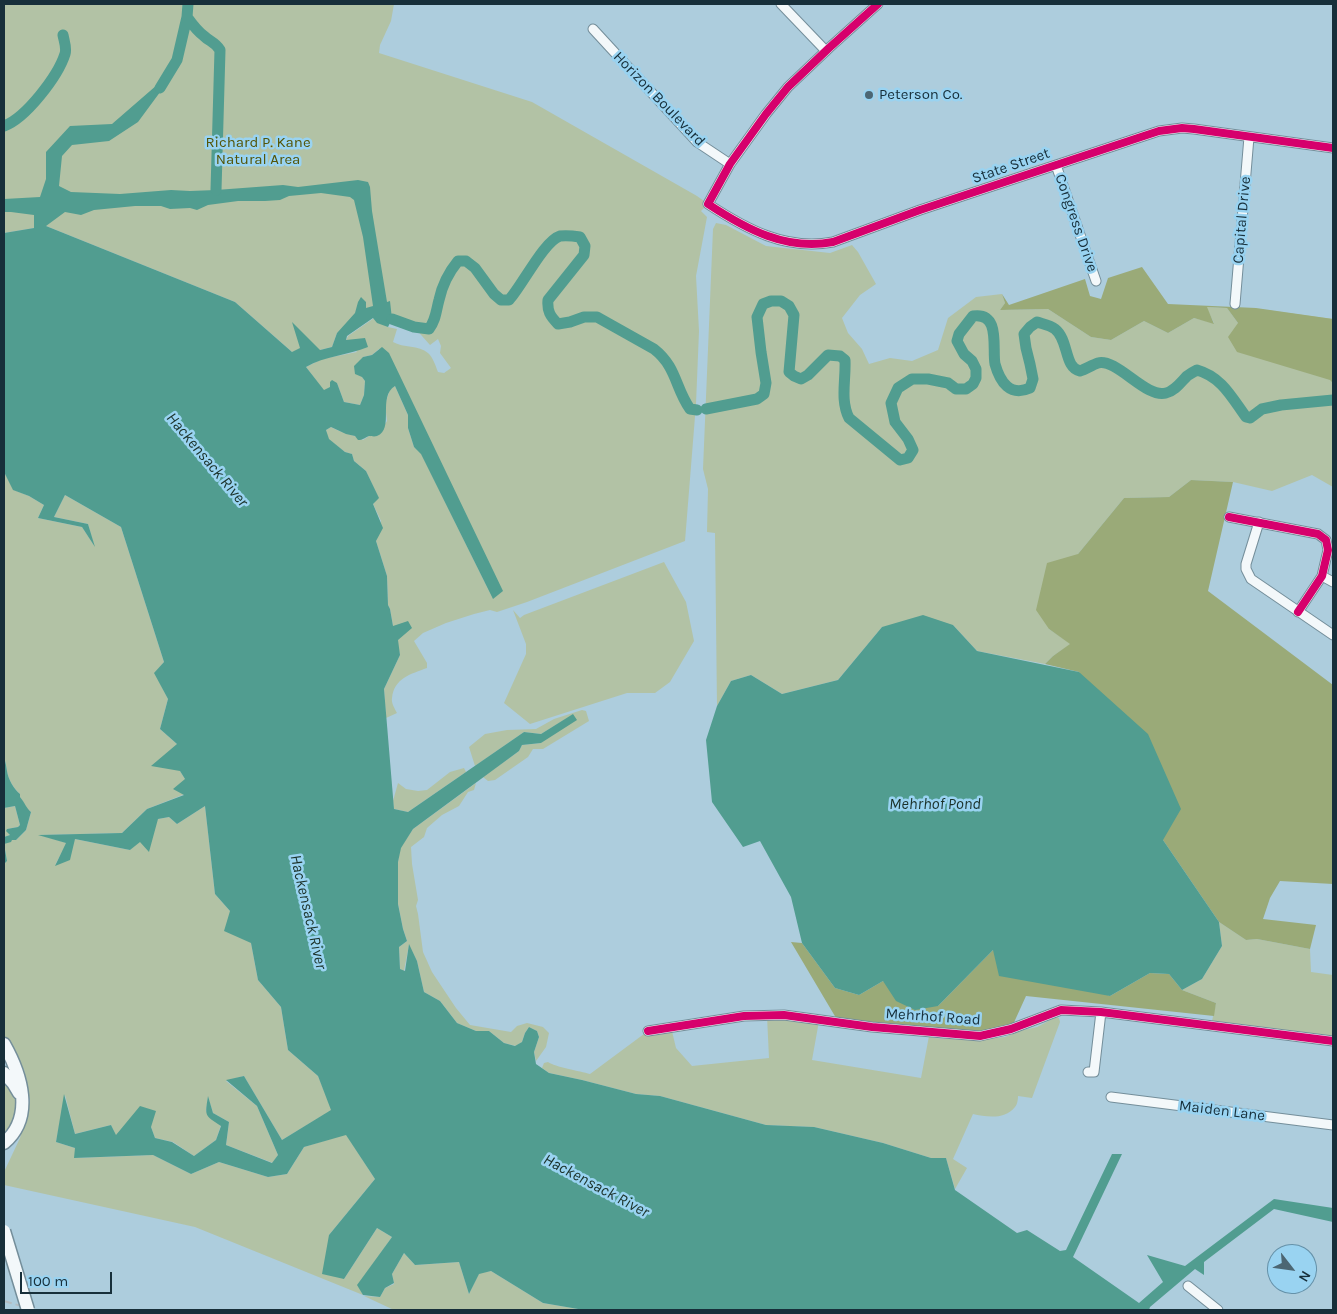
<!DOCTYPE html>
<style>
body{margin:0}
#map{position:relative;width:1337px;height:1314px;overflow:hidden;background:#adcddd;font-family:Karla,sans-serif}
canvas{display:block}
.frame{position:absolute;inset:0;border:5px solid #172f3a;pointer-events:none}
.north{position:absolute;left:1267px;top:1244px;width:50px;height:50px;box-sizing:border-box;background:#99d3f1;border:1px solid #6591a8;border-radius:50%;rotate:120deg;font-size:14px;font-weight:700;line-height:20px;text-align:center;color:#172f3a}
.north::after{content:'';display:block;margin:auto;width:18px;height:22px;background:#4c6673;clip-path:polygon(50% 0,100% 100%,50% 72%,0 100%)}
.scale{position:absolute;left:20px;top:1272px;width:92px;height:22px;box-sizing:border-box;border:2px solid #172f3a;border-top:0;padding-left:6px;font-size:15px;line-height:18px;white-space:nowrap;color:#172f3a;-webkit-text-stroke:4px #99d3f1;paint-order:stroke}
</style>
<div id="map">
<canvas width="1337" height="1314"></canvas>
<div class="frame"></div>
<div class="north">N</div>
<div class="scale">100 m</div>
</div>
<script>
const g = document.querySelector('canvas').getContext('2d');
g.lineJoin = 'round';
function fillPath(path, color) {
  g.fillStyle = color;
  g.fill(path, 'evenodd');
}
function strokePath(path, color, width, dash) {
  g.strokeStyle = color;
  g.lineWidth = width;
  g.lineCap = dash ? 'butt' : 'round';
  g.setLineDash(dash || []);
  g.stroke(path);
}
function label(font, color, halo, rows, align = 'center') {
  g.font = font + ' Karla,sans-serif';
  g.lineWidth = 5;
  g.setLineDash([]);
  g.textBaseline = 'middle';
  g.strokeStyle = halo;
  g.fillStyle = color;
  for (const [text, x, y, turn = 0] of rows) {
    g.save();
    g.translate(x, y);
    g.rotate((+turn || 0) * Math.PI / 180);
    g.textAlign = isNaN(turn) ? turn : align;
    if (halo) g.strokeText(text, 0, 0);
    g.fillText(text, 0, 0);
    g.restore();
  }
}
const green = new Path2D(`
 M4,4h390l-3,17 -11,24 -1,8 153,49 165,94 11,8 -7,7 6,6 -11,59 3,55 -3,73 -11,137 -158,61 -30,10 -7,-2 -16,4 -28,9 -23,10 -9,8 13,22v5c-16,6 -33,10 -35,30 -1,5 3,11 5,15l-11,5 -2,-29 16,-34 -7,-29 -3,-17 -2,-4 -1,-29 -11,-35 5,-20 -8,-17 5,-7 -12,-26 -12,-10 -2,-7 -7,-2 -17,-13 -2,-9 5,-3c10,6 22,7 32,13l6,-4h8l10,-15 -2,-17 5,-15 5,-3 13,29v13l6,19 7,6 72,146 -114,-250 -7,6 -9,2 -1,20 3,4 -1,14 -4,10 -16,-3 -7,-19 -13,8 -18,-24 16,-8 35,-7 -11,-12 2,-4 26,-18 14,9 9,2 -4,13c10,6 26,3 35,11 5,4 8,14 10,19l6,1 7,-5 -11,-15 1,-7 -3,-7 -8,6 -16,-18 -22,-8 -19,-13 -36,27 -5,14 -12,3 -28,2 -57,-50 -189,-76 -42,7z
 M716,223l10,2 40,21 64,7 22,-8 6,7 18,32 -16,11 -18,23 6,15 14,16 7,15 21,-6 22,3 26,-11 10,-32 28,-21 26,-3 3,9 -5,7 48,-1 43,28 20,3 33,-19 24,12 26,-15 20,5 -8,-16 21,1 11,15 25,13 3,-26 67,9v168l-21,-12 -40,16 -39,-9 -42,-2 -22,17 -45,1 -46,56 -29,75 22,15 -18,12 -8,8 -68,-13 -24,-26 -71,2 -44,53 -56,14 -31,-19 -20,6 -14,25 -2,-173 -8,-1 1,-43 -5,-20 10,-240z
 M4,472l10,18 15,6 15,9 -6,13 44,9 12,18 -6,-21 -34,-7 11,-22 56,32 43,135 -9,11 13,26 -8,30 17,15 3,27 5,8v15l-38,15 -25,24 -82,2 27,8 -12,22 20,-26 55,11 28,-31 11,-2 8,7 28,-18 10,88 15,17 21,32 7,37 23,27 7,43 30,26 14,34 -50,30 -38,-64 -18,5 31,25 21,49 -5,8 -47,-18 3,-23 -16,-9 -5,-16 -2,14 15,14 -5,15 -22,16 -21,-14 -18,-4 -4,-11 -35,9 -5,-11 -36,9 -10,-39 -9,47 19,6v10l78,-3 38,19 28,-12 49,15 19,-3 17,-27 42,-13 29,45 -46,56 15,44 33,-51 15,9 -34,48 5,10 -168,-68 -191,-42v-13l16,-34 10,-37 -6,-31 -20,-35v-171l3,-3 -3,-17 8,-4h4l10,-10 5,-18 -4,-3 -7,-12v-3c-6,-5 -12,-15 -13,-23 -1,-5 -1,-8 -3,-13z
 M664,562l22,40 8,39 -24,41 -15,11h-28l-97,31 -26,-21 22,-49v-10l-13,-34 7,8 4,-3z
 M582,710l4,1 3,10 -46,28h-10l-5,8 -33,23 -7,1 -5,-4 36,-26 3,-6 19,-2 33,-29 -33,20 -17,-2 -49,34 -6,-19 16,-13 22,-4 29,-1 18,-10z
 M464,768l2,4 -58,40 -14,-3 -1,-8 5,-18 8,6 12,2 9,-1 23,-18z
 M476,783l-2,7 -6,2 -9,14 -17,9 -15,13 -3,9 -13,10 1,17 6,36 -2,6 2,8 5,38 9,20 24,36 14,17 41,7 6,-6 10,-3 16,4 6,6 -3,14 -10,14 -2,-9 5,-15 -2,-6 -8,-4 -4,6 -3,9 -6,4 -12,-3 -15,-12h-13l-19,-8 -17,-22 -16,-9 -7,-31 -8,-16 -5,26 -4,-2 -1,-22 8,-6 -4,-12 -5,-25v-42l2,-14 13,-19z
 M15,806l5,19 -2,2 -11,2 3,6 -6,2v-29z
 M1219,922l27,18 11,-1 53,10 1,23 22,3v61l-121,-15 4,-18 -34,-13 20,-11 20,-33z
 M767,1016l52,5 -7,39 109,18 8,-42 5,2 41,2 30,-3 14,-6 18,-4 19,-10 3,1 1,4 -28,76 -14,-2c0,4 -1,9 -3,11 -10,13 -29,10 -42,7l-20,45 14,9 -12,21 -9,-31h-15l-48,-15 -69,-16 -48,-2 -106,-29 -24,-2 -54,-14 -33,-7 -7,-5 2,-5 4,-1c7,5 32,9 42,12l58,-43 23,-4 5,21 16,18 77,-8z
 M4,1076l13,24v16l-13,23z
 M404,1253l11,12 44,-3 10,32 10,-21 12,-2 52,32 41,7h-190l-30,-14 16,1 5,-9 9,-4 -2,-10z`);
const forest = new Path2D(`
 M1142,267l26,37 88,4 77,11v64l-3,-3 -93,-28 -9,-15 10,-14 -11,-15 -20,-1 7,17 -20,-6 -26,15 -24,-12 -33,19 -20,-3 -43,-28 -48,1 5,-7 -3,-9 7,11 76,-26 5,17 11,3 7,-21z
 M1191,480l42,2 -25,109 125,94v199l-53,-3 -10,17 -7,21 53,6 -6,24 -53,-10 -11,1 -27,-18 -56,-82 -84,-168 -34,-8 8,-8 17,-12 -21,-15 -13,-19 11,-47 31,-9 46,-56 45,-1z
 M791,942l11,1 33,45 24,7 24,-14 55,25 55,-56 117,46 40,-23 19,1 13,16 34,13 -2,13 -188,-20 -15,33 -31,7 -141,-13z`);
const water = new Path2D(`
 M180,65l-42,57 -29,19 -37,4 -10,11 -3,30 12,6 49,2 51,-4 19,1 26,-1 67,-5 15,2 60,-7 10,2 2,5 2,24 15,91 3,-1 2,18 -4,8 -11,-4 -4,-5 -26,18 -1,4 19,-2 3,9c-20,8 -43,9 -62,20l18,23 6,-3v-5l2,-2 5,3 7,19 16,3 4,-10 1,-14 -3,-4 -7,-3 -1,-8 9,-9 9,-2 10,-8 7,6 114,238 -10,8 -72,-145 -7,-7 -6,-19v-13l-13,-29c-18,11 0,43 -18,50 -3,1 -6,0 -8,0 -5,2 -6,4 -11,4l-3,-4 -9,-2 -15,-7 -5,3 3,9 16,13 7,2 2,7 12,10 13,27 -6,6 10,24 -7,13 11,35 1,29 2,4 3,17 15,-5 4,7 -14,12 2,15 -16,34 10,120 14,3 116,-80 17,2 32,-20 4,6 -36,23 -19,2 -3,6 -106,78 -12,19 -3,14v42l5,25 4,12 -8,6 1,22 5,2 4,-27 8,17 7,31 16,9 17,22 19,8h13l15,12 11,3 7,-4 3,-9 4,-6 8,4 2,6 -5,15 2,12 13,9 33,7 54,14 24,2 106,29 48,2 69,16 48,15h15l9,32 62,43 10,-3 33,21 6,-1 46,-96h10l-49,103 66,46 24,-21 -16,-27 38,11 89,-67 59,9v14l-59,-13 -70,53v13l-9,-6 -45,38 -1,3h-565l-41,-7 -52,-32 -12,3 -10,20 -10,-32 -44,3 -11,-12 -12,21 2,9 -9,5 -5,9 -17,-2 -6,-10 35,-48 -15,-9 -33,51 -22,-5 7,-39 46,-56 -29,-44 -42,12 -17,27 -19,3 -49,-15 -28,12 -38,-19 -79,3 1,-10 -19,-6 8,-48 11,40 36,-9 5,10 24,-29 16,5 -5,16 4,11 17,4 22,14 22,-16 5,-14c-17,-11 -16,-10 -13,-30l5,17 16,9 -3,23 46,18 6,-8 -21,-49 -31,-26 18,-4 38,64 49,-30 -13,-34 -30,-26 -7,-43 -23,-27 -7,-37 -27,-12 6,-20 -15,-17 -10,-88 -28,18 -8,-7 -11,2 -9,33 -9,-10 -10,8 -55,-11 -5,21 -15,6 11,-23 -28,-8 84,-2 25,-24 37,-14 -11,-6 12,-10 -5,-8 -29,-5 26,-22 -17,-15 8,-30 -14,-26 10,-11 -43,-135 -56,-32 -11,22 34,7 7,23 -13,-20 -44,-9 6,-13 -15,-9 -16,-6 -9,-18v-239l30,-5v-13l-23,-3h-7v-13l36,-2 6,-18v-27l24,-26 42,-2zM321,193l29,4 4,3 9,37 10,69 -7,2v-6l-5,-5 -3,5 -3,11 -18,20 -5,14 -12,3 -28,-28 8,26 -8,4 -57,-50 -189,-76 19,-14 16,3 13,-5 41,-4h26l9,3 20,-1 7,2 11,-5 30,-4h27l15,-1 9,-4z
 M923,615l30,10 24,26 102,21 69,62 33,75 -18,31 56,82 3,24 -20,33 -20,11 -13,-16 -19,-1 -40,23 -111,-20 -6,-26 -55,56 -23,4 -19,-9 -13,-20 -24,14 -24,-7 -33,-45 -11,-46 -31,-56 -17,6 -31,-45 -6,-62 11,-34 14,-25 20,-6 31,19 56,-14 44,-53z
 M4,758c2,5 2,8 3,13 1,8 7,18 13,23v3c5,6 6,11 11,15l-5,18 -10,10h-4l-1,2 -7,2 3,17 -3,3v-27l6,-2 -4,-4 1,-2 11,-2 2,-2 -5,-19 -11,2z`);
const river = new Path2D(`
 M187,17c5,7 10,14 17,19 6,6 11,6 16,14l-4,140
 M160,88l17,-28 10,-43 1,-13
 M4,126c22,-8 54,-50 61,-72 2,-6 -1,-13 -2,-19
 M392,319l22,8 15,2c7,-9 7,-18 10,-29 3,-14 10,-28 19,-39h8l9,7 19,26 7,6h8c13,-14 35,-59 51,-64 7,-1 14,0 20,1l5,9 -1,9 -36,45c-1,11 2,16 10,24l12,-2 14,-5h13l57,32c23,18 21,39 36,60l7,1
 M706,409l51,-10 7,-5 2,-11 -5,-31 -4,-35 6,-13 8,-3h10l8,5 5,9 -5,57 5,4 7,3 7,-4 20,-20 12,1 5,4c1,20 -5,40 4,58l51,42 8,-2 5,-8 -5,-11 -13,-17 -4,-19 7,-15 14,-9h16l20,4 8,6h10l7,-5 3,-6v-9l-4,-8 -8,-7 -7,-13 2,-7 14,-18c28,-4 19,32 22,48 5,18 15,33 35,24l3,-9 -3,-15 -4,-16 -2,-14 6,-7 7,-5c6,2 13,3 18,7 14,11 9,39 25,42 6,-2 12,-6 18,-8 19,-5 48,36 68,30 9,-2 15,-11 21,-17 3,-2 6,-4 10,-6 25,7 35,28 49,47l4,1 12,-9 19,-4 52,-5`);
const minor = new Path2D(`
 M781,4l45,47
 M878,4l-49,44 -41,39 -22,27 -36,50 -22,40c38,25 78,47 125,38l87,-32 239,-79 23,-3 12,1 139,19
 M593,29l104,113 33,22
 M1056,165l40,116
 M1235,304l14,-167
 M1229,517l89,17 8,6 2,10 -6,26 -24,36
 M1259,522l-13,42v5l5,10 82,56
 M1322,576l11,6
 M648,1031l96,-15 40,-1 88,12 108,9 31,-7 50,-19 40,2 232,29
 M1088,1072h6l7,-60
 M1111,1097l222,28
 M1188,1286l30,24`);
const highway = new Path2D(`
 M4,1044c17,30 31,73 0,99
 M4,1073l9,10 6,10`);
const rail = new Path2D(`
 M4,1301l31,9`);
const highwayBridge = new Path2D(`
 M4,1231l24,79`);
const cycleway = new Path2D(`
 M878,4l-49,44 -41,39 -22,27 -36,50 -22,40c38,25 78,47 125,38l87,-32 239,-79 23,-3 12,1 139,19
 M1229,517l89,17 8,6 2,10 -6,26 -24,36
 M648,1031l96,-15 40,-1 88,12 108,9 31,-7 50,-19 40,2 232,29`);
const markers = [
 [869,95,5,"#4c6673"]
];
const poiNames = [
 ["Peterson Co.",879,95]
];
const streetNames = [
 ["Horizon Boulevard",659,99,46],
 ["State Street",1011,166,-19],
 ["Capital Drive",1242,220,-85],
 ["Congress Drive",1076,223,71],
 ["Mehrhof Road",933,1017,4],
 ["Maiden Lane",1222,1111,7]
];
const parkNames = [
 ["Richard P. Kane",258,143],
 ["Natural Area",258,160]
];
const waterNames = [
 ["Hackensack River",207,460,50],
 ["Mehrhof Pond",935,804],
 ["Hackensack River",308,912,77],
 ["Hackensack River",596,1186,28]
];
fillPath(green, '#b2c2a5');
fillPath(forest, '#9aaa78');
fillPath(water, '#519d90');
strokePath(river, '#519d90', 11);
strokePath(minor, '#748e9a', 11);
strokePath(highway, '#748e9a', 15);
strokePath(minor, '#f3f8fa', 9);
strokePath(highway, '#f3f8fa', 12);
strokePath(rail, '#b4bcc1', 2, [8, 4]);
strokePath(highwayBridge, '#748e9a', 15, []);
strokePath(highwayBridge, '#f3f8fa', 12);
strokePath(cycleway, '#d6006c', 8);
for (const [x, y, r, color] of markers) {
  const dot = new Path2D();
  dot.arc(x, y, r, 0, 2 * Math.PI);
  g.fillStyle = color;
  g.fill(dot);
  strokePath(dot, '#99d3f1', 2);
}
label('15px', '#172f3a', '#99d3f1', poiNames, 'left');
label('15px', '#172f3a', '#99d3f1', streetNames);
label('15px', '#535407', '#99d3f1', parkNames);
label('italic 16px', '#1b3129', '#99d3f1', waterNames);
</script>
